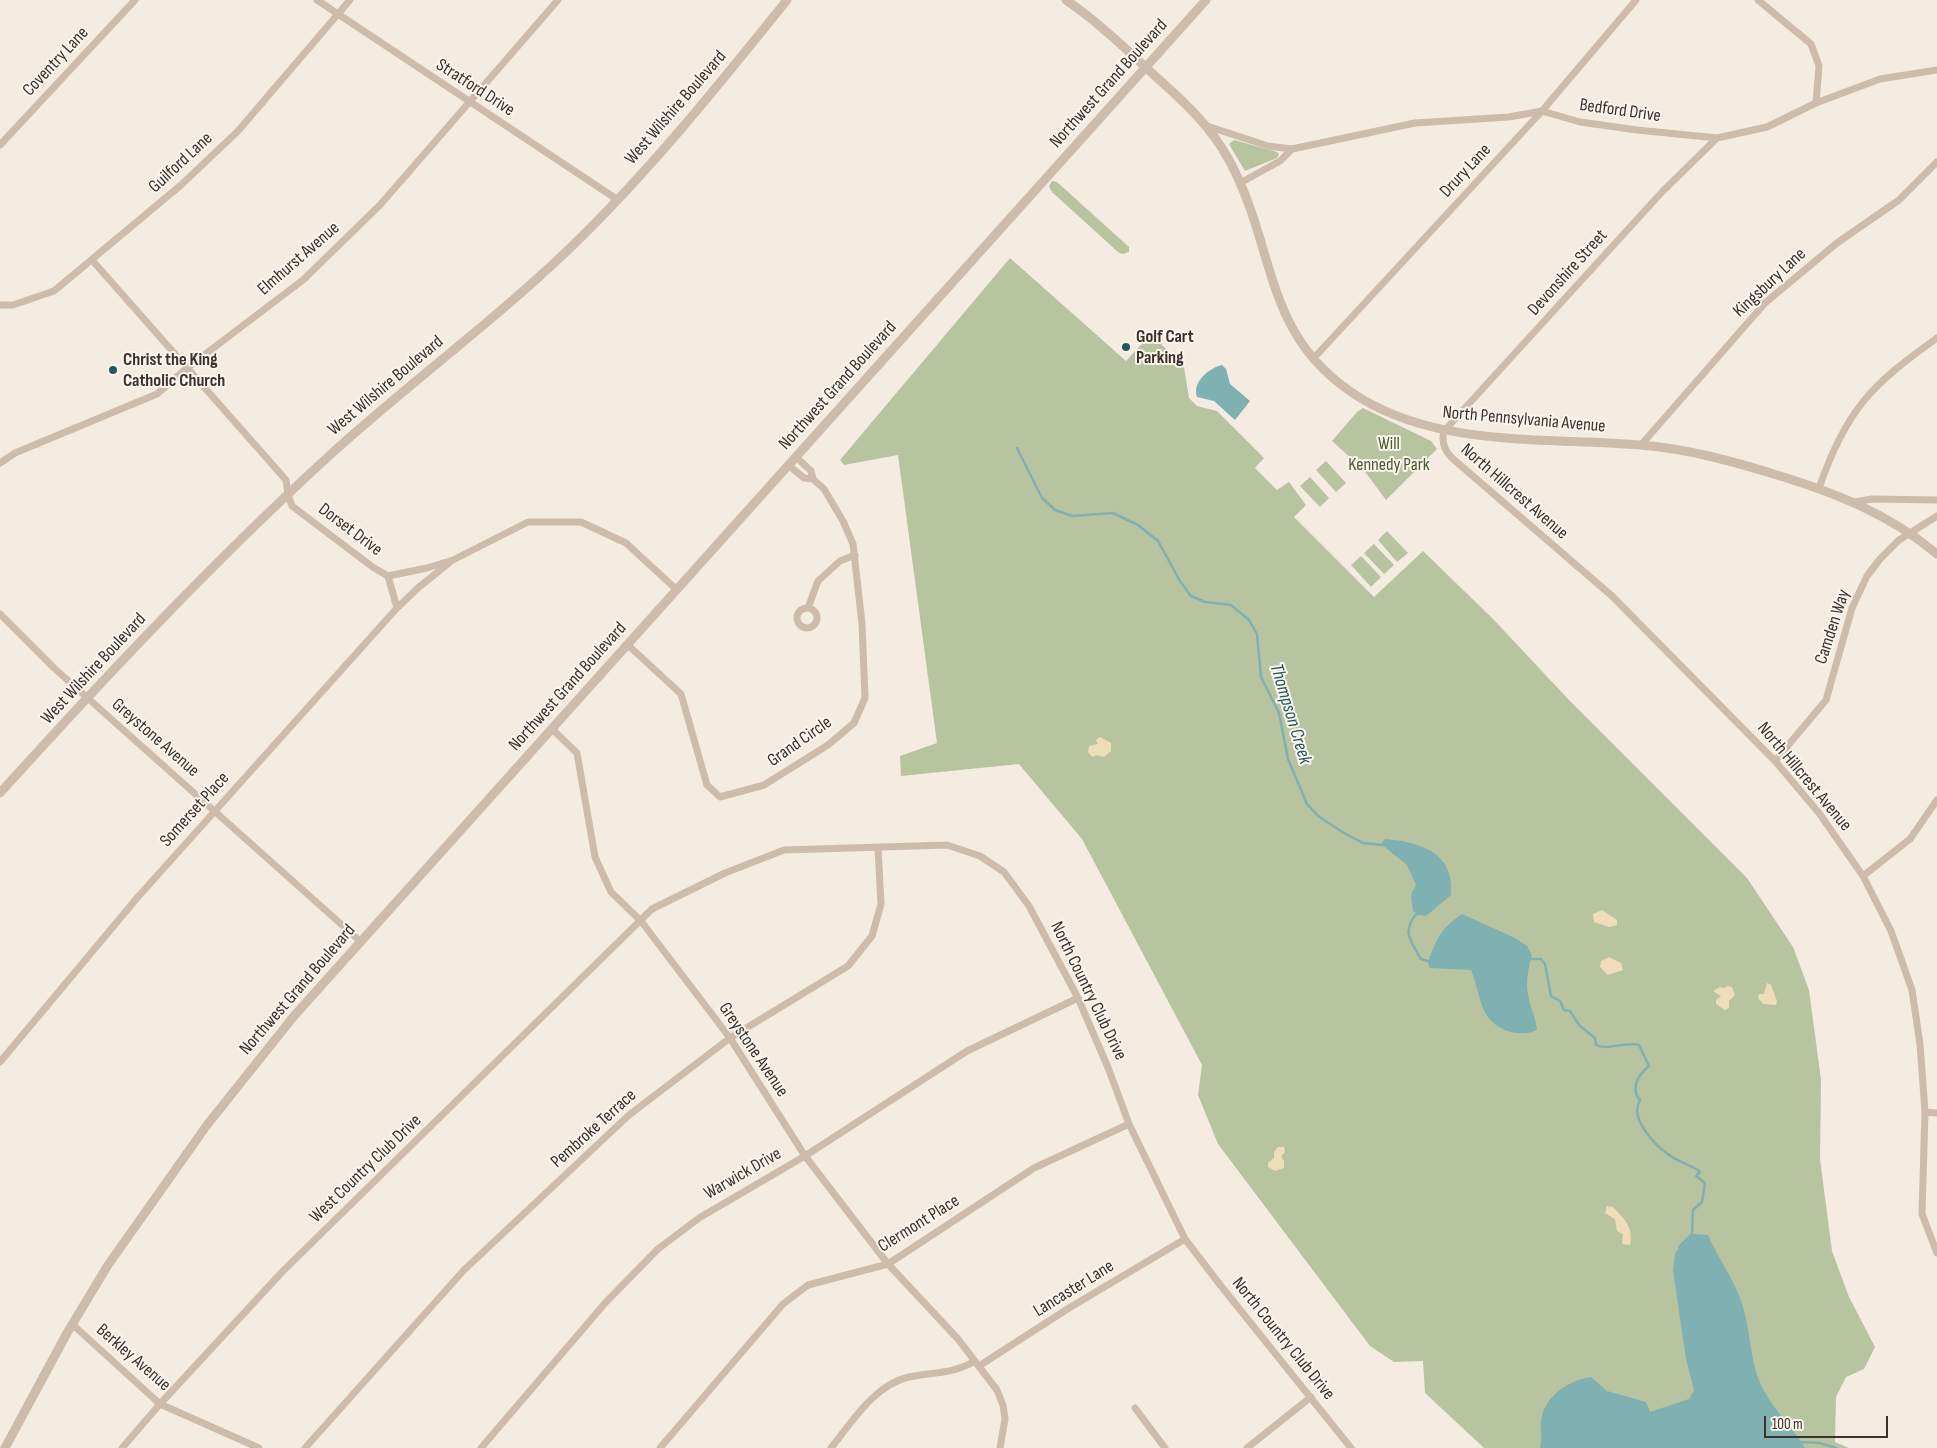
<!DOCTYPE html>
<style>
body{margin:0}
#map{position:relative;width:1937px;height:1448px;overflow:hidden;background:#f4ebe1;font-family:"Sofia Sans Condensed",sans-serif}
canvas{display:block}
.scale{position:absolute;left:1764px;top:1416px;width:124px;height:22px;box-sizing:border-box;border:2px solid #3b302b;border-top:0;padding-left:6px;font-size:15px;line-height:18px;white-space:nowrap;color:#3b302b;-webkit-text-stroke:4px #fbf5ee;paint-order:stroke}
</style>
<div id="map">
<canvas width="1937" height="1448"></canvas>
<div class="scale">100 m</div>
</div>
<script>
const g = document.querySelector('canvas').getContext('2d');
g.lineJoin = 'round';
function fillPath(path, color) {
  g.fillStyle = color;
  g.fill(path, 'evenodd');
}
function strokePath(path, color, width, dash) {
  g.strokeStyle = color;
  g.lineWidth = width;
  g.lineCap = dash ? 'butt' : 'round';
  g.setLineDash(dash || []);
  g.stroke(path);
}
function label(font, color, halo, rows, align = 'center') {
  g.font = font + ' "Sofia Sans Condensed",sans-serif';
  g.lineWidth = 4;
  g.setLineDash([]);
  g.textBaseline = 'middle';
  g.strokeStyle = halo;
  g.fillStyle = color;
  for (const [text, x, y, turn = 0] of rows) {
    g.save();
    g.translate(x, y);
    g.rotate((+turn || 0) * Math.PI / 180);
    g.textAlign = isNaN(turn) ? turn : align;
    if (halo) g.strokeText(text, 0, 0);
    g.fillText(text, 0, 0);
    g.restore();
  }
}
const green = new Path2D(`
 M1234,140l43,12 2,2 -2,4 -32,13 -16,-27z
 M1052,181l5,1 72,65v5l-7,2 -4,-2 -66,-60 -3,-6z
 M1010,258l116,103 25,-27 33,33 5,31 8,8 20,5 47,47 -9,10 22,22 12,-8 17,23 -12,12 80,80 49,-46 70,68 77,82 177,177 46,69 16,43 12,90 -1,79 12,92 17,46 26,50 -11,22 -18,8 -10,20 -1,45 14,6h-365l-59,-55 -2,-32 -29,1 -24,-16 -152,-202 -20,-49 4,-30 -120,-226 -63,-75 -118,12 -1,-20 37,-13 -39,-288 -54,10 -4,-5z
 M1363,408l68,33 6,8 -51,51 -23,-31 -31,-28 25,-29z
 M1326,461l20,22 -10,9 -20,-22z
 M1310,477l19,21 -9,9 -20,-21z
 M1387,531l21,22 -11,9 -19,-22z
 M1374,544l20,21 -10,9 -20,-21z
 M1361,556l20,21 -10,10 -20,-22z`);
const sand = new Path2D(`
 M1100,737l11,6v8l-7,6 -7,-2 -5,2 -4,-5 1,-6 9,-2 -2,-4z
 M1602,910l15,10v5l-8,2 -15,-5 -1,-8z
 M1609,957l12,6 2,7 -15,5 -8,-8 1,-6z
 M1767,983l4,2 6,16 -1,4 -13,-1 -5,-6 1,-4h5z
 M1728,986l4,1 3,8 -6,6v7l-4,2 -9,-6v-4l5,-4 -8,-5 7,-4 4,1z
 M1278,1147h6l1,5 -4,4 3,5v7l-9,3 -7,-4v-4l6,-5v-6z
 M1607,1206l6,1c11,12 21,20 17,38l-8,-1 1,-10 -6,-3 -2,-12 -10,-6z`);
const water = new Path2D(`
 M1222,365l4,4 4,15 20,17 -15,19 -21,-19 -17,-4c-5,-15 12,-29 25,-32z
 M1385,839c35,3 70,13 66,56l-25,21 -8,-1 -5,-4 -2,-17 5,-9 -9,-20 -26,-21z
 M1462,914l53,24 12,8 5,9c-4,13 -7,30 -3,44 2,11 7,19 8,31 -15,8 -40,1 -50,-14 -8,-13 -10,-32 -16,-46l-41,-2 -2,-5c8,-24 13,-35 34,-49z
 M1692,1234l16,1c11,25 28,47 35,72 8,27 7,57 20,82 12,23 30,38 42,59h-265c3,-10 0,-18 1,-27 3,-25 28,-41 50,-44l16,14 39,11 4,10 39,-13 5,-9 -8,-31 -13,-89 2,-17z`);
const stream = new Path2D(`
 M1017,448l25,50 13,12 17,6 41,-3 25,12 20,16 22,40 11,15 14,6 26,3 18,15 8,14 4,43 18,36 9,46 19,45 11,12 26,17 19,10 20,2
 M1418,912c-17,19 -8,28 3,47l10,3
 M1529,959h12l4,5 6,32 9,5 4,9 6,1 9,14 16,13 1,7c12,6 29,-4 43,0l10,21c-11,9 -19,22 -9,34 -5,10 -3,16 2,26 11,18 24,30 44,38 6,3 9,3 14,8l-4,4 9,7 -3,19 -9,8 -1,24 -13,13 1,4
 M1800,1442l20,1 16,5`);
const minor = new Path2D(`
 M317,0l301,200
 M1758,0l53,44 8,22 -3,37
 M1207,126l61,20 24,3 123,-26 94,-6 33,-6 38,11 57,8 80,8 50,-11 49,-24 64,-24 57,-9
 M1717,138l-55,54 -218,239c-3,11 0,19 8,27l160,138 163,165 44,52 44,63 28,55 21,59 8,54 5,68 -3,102 15,39
 M0,145l135,-145
 M1240,183l40,-22 12,-12
 M92,260l194,220 2,15 4,11 82,62 14,8 39,-8 26,-8 75,-38h53l45,21 51,47
 M0,305h13l41,-14 127,-106 57,-54 112,-131
 M1313,359l229,-248 94,-111
 M1641,445l124,-142 72,-60 62,-43 38,-38
 M796,457l15,14 2,8
 M0,463l15,-10 142,-59 30,-26 116,-88 77,-75 178,-205
 M1819,488c27,-78 52,-103 118,-150
 M1855,502l17,-3 65,1
 M797 618a10 10 0 1 1 20 0a10 10 0 1 1-20 0Z
 M397,608l22,-21 30,-24
 M808,608l10,-27 22,-20 15,-6
 M0,614l54,54 306,273
 M628,645l53,49 26,91 13,12 44,-12 64,-40 26,-22 11,-25 -3,-74 -9,-80 -10,-23 -19,-32 -11,-10 -9,-1 -16,-13
 M552,729l25,24 18,104 16,35 30,29 89,117 75,118 83,108 70,75 39,51 6,15 2,14 -5,29
 M1775,761l51,-61 26,-92 15,-32 13,-17 19,-19 38,-24
 M1863,876l47,-37 27,-39
 M0,1062l137,-164 260,-290 -9,-32
 M1925,1112l12,1
 M72,1324l88,80 99,44
 M979,1366l90,-58 116,-69
 M1135,1408l30,40
 M122,1448l38,-44 123,-133 369,-362 73,-36 59,-23 163,-5 33,11 24,16 25,34 49,92 31,72 20,54 56,115 36,47 130,162
 M305,1448l159,-178 165,-155 101,-77 118,-72 24,-30 9,-32 -3,-56
 M481,1448l125,-146 52,-53 41,-31 106,-62 162,-105 111,-53
 M660,1448l123,-144 25,-19 80,-21 146,-96 95,-44
 M831,1448c21,-26 43,-63 78,-71 24,-5 44,-3 66,-16
 M1247,1448l64,-51`);
const tertiary = new Path2D(`
 M1066,0c28,19 53,42 77,65 33,30 65,56 86,95 49,90 32,178 133,239 82,49 187,38 279,46 47,4 91,16 136,30 59,18 112,39 160,79
 M0,793c106,-117 214,-232 330,-338 78,-71 163,-133 239,-206 79,-76 149,-163 218,-249
 M5,1448l62,-115 41,-68 99,-140 87,-109 912,-1016`);
const markers = [
 [1126,347,5,"#1f5a5e"],
 [113,370,5,"#1f5a5e"]
];
const streetNames = [
 ["Coventry Lane",56,62,-47],
 ["Northwest Grand Boulevard",1109,84,-48],
 ["Stratford Drive",475,88,33],
 ["West Wilshire Boulevard",676,108,-49],
 ["Bedford Drive",1620,111,8],
 ["Guilford Lane",181,163,-43],
 ["Drury Lane",1466,171,-47],
 ["Elmhurst Avenue",299,259,-41],
 ["Devonshire Street",1568,273,-48],
 ["Kingsbury Lane",1770,283,-43],
 ["West Wilshire Boulevard",386,386,-40],
 ["Northwest Grand Boulevard",838,386,-48],
 ["North Pennsylvania Avenue",1524,420,5],
 ["North Hillcrest Avenue",1514,492,41],
 ["Dorset Drive",350,530,37],
 ["Camden Way",1833,627,-72],
 ["West Wilshire Boulevard",94,669,-47],
 ["Northwest Grand Boulevard",568,687,-48],
 ["Greystone Avenue",155,738,41],
 ["Grand Circle",800,742,-35],
 ["North Hillcrest Avenue",1804,777,50],
 ["Somerset Place",195,810,-48],
 ["Northwest Grand Boulevard",298,990,-49],
 ["North Country Club Drive",1088,991,64],
 ["Greystone Avenue",753,1050,56],
 ["Pembroke Terrace",594,1129,-42],
 ["West Country Club Drive",366,1169,-44],
 ["Warwick Drive",743,1174,-30],
 ["Clermont Place",919,1224,-32],
 ["Lancaster Lane",1074,1289,-32],
 ["North Country Club Drive",1283,1339,51],
 ["Berkley Avenue",133,1358,41]
];
const poiNames = [
 ["Golf Cart",1136,337],
 ["Parking",1136,358],
 ["Christ the King",123,360],
 ["Catholic Church",123,381]
];
const parkNames = [
 ["Will",1389,444],
 ["Kennedy Park",1389,465]
];
const waterNames = [
 ["Thompson Creek",1290,714,73]
];
fillPath(green, '#b8c4a0');
fillPath(sand, '#efdcb8');
fillPath(water, '#7fb0b2');
strokePath(stream, '#7fb0b2', 2.5);
strokePath(minor, '#cdbbac', 7);
strokePath(tertiary, '#cdbbac', 9);
for (const [x, y, r, color] of markers) {
  const dot = new Path2D();
  dot.arc(x, y, r, 0, 2 * Math.PI);
  g.fillStyle = color;
  g.fill(dot);
  strokePath(dot, '#fbf5ee', 2);
}
label('18px', '#3b302b', '#fbf5ee', streetNames);
label('bold 18px', '#3b302b', '#fbf5ee', poiNames, 'left');
label('18px', '#4a5a2e', '#fbf5ee', parkNames);
label('italic 19px', '#1f5a5e', '#fbf5ee', waterNames);
</script>
